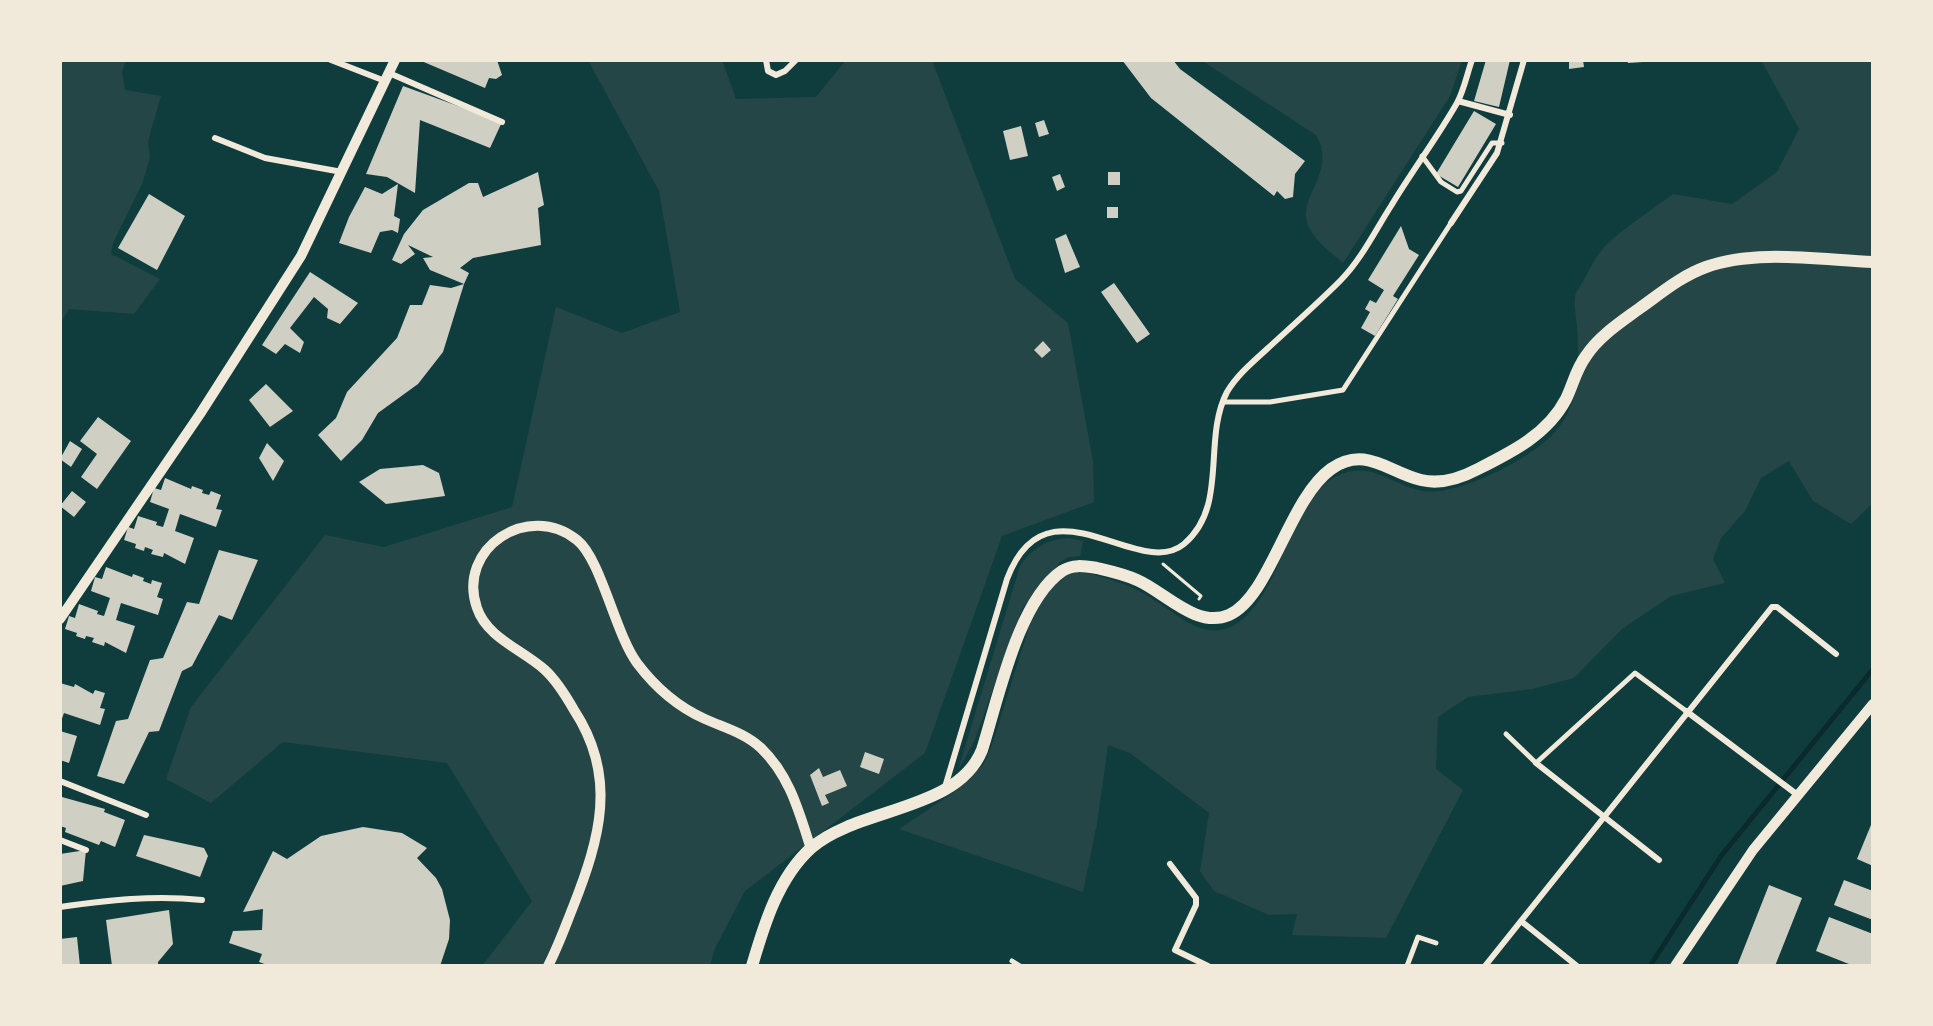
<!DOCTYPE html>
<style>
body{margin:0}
#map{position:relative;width:1933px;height:1026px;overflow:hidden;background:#0f3d3e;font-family:"DejaVu Sans",sans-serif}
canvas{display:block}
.frame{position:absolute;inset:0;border:62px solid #f1e9da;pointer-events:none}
</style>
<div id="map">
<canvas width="1933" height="1026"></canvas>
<div class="frame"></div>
</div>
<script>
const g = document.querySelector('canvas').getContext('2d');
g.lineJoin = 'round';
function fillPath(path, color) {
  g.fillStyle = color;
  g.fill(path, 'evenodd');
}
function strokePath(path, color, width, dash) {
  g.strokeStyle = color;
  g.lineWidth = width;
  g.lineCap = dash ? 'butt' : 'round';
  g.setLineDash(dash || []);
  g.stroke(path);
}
const green = new Path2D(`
 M60,60h66l-4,12 3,18 36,6 -13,45 2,17 -8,26 -29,59 -2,11 49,25 -26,35 -65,-5 -9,15z
 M588,60h134l14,39 80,-2 30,-37h86l83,219 53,44 25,139 1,40 -92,34 -77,217 -180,138 -30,57 -5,18h-228l50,-65 -85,-138 -164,-21 -72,61 -45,-24 25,-72 134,-172 59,12 128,-40 44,-200 66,26 58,-21 -21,-121z
 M1201,60h261l-12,36 -107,167c-11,-10 -26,-20 -33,-34 -17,-32 29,-54 6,-94z
 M1761,60h112v443l-22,21 -38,-23 -24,-40 -28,17 -16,33 -24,27 -8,21 12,24 -54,13 -49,33 -48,49 -42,11 -64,8 -30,20 -2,52 27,21 -77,148 -94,-3 5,-21 -28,1 -55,-24 -14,-20 9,-58 -79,-60 -22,-8 -11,79 -14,68 -184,-63 58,-39 26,-25 9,-20 37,-118c8,-16 21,-45 39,-53 11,-5 23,0 33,3 19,5 37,12 53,23 26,16 53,45 85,22 43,-30 51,-123 98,-146 34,-17 55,10 86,15 35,6 111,-34 133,-60 26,-31 23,-67 21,-105 -1,-9 -3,-20 -2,-29 1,-6 6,-12 9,-17 5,-9 10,-21 17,-29 15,-18 52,-42 72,-57l59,10 45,-32 22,-43z
 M1068,538l15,3 -3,15 -11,1 -9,5 -38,47 -48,133 -16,28 62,-204c13,-18 25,-26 48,-28z`);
const stream = new Path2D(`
 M1650,966l71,-110 152,-187`);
const building = new Path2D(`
 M419,60h78l5,15 -6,4 -7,-1 -4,10z
 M1122,60h51l7,9 125,92 -10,13 -2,23 -8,2 -8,-8 -3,5 -123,-98z
 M1486,60h24l-11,47 -25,-6z
 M1569,60h14l1,7 -15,2z
 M1627,60h16v2l-15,1z
 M403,86l99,36 -12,26 -70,-28 -5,73 -28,-16 -21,-3z
 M1474,111l22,13 -38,63 -22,-13z
 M1044,120l5,14 -10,3 -4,-14z
 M1021,126l7,30 -18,4 -7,-29z
 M538,172l6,33 -6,3 3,37 -68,13 -13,10 9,5 -5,11 -34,-14 -7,-12 10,-1 -25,-12 7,9 -14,10 -9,-4 12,-26 19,-24 46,-27h9l5,14z
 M1108,172h12v13h-12z
 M1060,174l5,13 -8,4 -5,-14z
 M398,184l-4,32 6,3 -2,14 -6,-3 -12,2 -9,21 -32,-10 10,-26 16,-30 17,7z
 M149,194l36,22 -28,54 -39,-22z
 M1107,207h11v11h-11z
 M1401,226l8,23 10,6 -26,41 5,3 -23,37 -14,-8 9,-16 -5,-3 5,-9 6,3 8,-13 -16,-10z
 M1066,234l14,33 -15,6 -10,-34z
 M310,272l48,31 -18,21 -13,-6 1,-9 -14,-12 -24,31 14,14 -4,11 -15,-9 -9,10 -14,-9z
 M1114,283l36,51 -13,9 -36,-51z
 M464,284l-21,68 -25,32 -40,29 -16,27 -21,21 -23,-26 18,-17 11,-26 50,-54 13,-33h12l8,-20 21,3z
 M1043,341l8,9 -9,8 -8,-8z
 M266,384l27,27 -23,16 -21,-27z
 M98,417l33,24 -34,48 -16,-12 16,-23 -17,-13z
 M70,441l12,8 -11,18 -11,-8z
 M267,443l17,18 -11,20 -14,-23z
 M423,465l16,8 6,23 -59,8 -27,-22 21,-13z
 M165,478l26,11 1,-3 11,4 -1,3 7,2 2,-4 10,4 -5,14 6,1 -6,17 -36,-13 -5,17 19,7 -9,26 -21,-11 -1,4 -12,-3 2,-4 -8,-3 -1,4 -9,-3 1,-4 -12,-4 4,-13 6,2 4,-13 19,6 -1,3 7,2 6,-18 -19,-7 4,-14 7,2z
 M72,491l14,11 -12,15 -14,-11z
 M219,550l39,10 -26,60 -13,-5 -27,51 -10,5 -23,60 -10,1 -25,52 -27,-8 19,-55 12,-2 22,-59 13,-2 24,-56 12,2z
 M106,567l26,10 1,-3 11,4 -1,3 8,3 1,-4 10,3 -5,14 6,2 -5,16 -37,-12 -5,17 19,6 -9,27 -21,-11 -1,4 -12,-4 2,-4 -8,-2 -1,3 -9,-3 1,-3 -12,-4 4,-13 6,2 4,-14 19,7 -1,3 7,2 6,-18 -19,-7 4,-14 7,2z
 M60,683l14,4 1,-3 18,10 2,-4 10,3 -5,15 5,1 -5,16 -36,-12 -4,11z
 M60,731l17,5 -8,27 -9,-3z
 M865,752l19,7 -5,15 -19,-7z
 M819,768l4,9 17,-7 7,16 -22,9 4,8 -7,3 -12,-31z
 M62,797l43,12 -1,3 21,8 -10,27 -14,-6 -2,4 -34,-13 1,-4 -6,-2z
 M1873,820v46l-16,-7z
 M363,827l39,6 25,15 -10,10 19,20 6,11 8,31 -1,19 -9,27h-170l-11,-4 3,-8 -33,-11 4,-12 29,-1 1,-21 -20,3 30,-61 14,8 34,-23z
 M144,835l60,13 4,8 -8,21 -64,-21z
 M86,850l-3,31 -23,5v-32z
 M1844,880l29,11v29l-39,-15z
 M1769,885l33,13 -27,68h-38z
 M169,910l4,34 -15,18v4h-46l-6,-46z
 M1829,917l44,17v32h-19l-38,-15z
 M77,937l3,29h-20v-27z`);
const path = new Path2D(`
 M1163,564l38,32 -2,3`);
const pedestrian = new Path2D(`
 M1422,156l19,26 16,10 4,-1 31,-48h10
 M1223,402h47l73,-12 108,-167
 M1506,734l30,29 99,-90 51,38
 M1012,961l8,5
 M1407,966l11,-29 18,6`);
const minor = new Path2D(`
 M331,60l54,21
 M766,60l2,11 8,4 9,-4 11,-11
 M389,73l113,49
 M1458,101l52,14
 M215,138l50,20 77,14
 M1451,223l46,-70 27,-93
 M1686,711l113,85
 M1536,763l123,97
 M60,781l86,34
 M945,787l62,-208c40,-106 131,3 177,-35 45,-38 18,-104 43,-152 10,-17 26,-30 40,-43 25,-23 50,-45 73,-68 21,-21 35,-50 51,-75 21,-35 46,-68 66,-103 7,-13 10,-29 15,-43
 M60,840l26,10
 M1170,864l26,34v7l-21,45 33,16
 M60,907c48,-7 94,-12 142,-7
 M1521,921l56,45
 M1485,966l287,-359h5l59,47`);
const tertiary = new Path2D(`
 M60,619l140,-205 101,-158 94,-196
 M548,966c10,-19 17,-39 25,-59 27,-69 45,-130 1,-197 -8,-14 -17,-29 -29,-40 -22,-20 -58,-32 -68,-62 -21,-60 52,-107 100,-68 24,19 38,93 60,123 18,24 41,44 68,56 20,9 40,14 56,29 29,28 38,64 50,101
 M1675,966l78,-116 120,-146`);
const secondary = new Path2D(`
 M752,966c12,-41 26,-88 59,-118 47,-41 146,-36 171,-98 16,-50 36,-149 80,-179 11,-7 22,-5 35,-3 13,3 27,6 40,12 28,12 59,49 92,35 41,-18 60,-116 102,-146 34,-24 57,3 90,11 20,5 40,-2 57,-11 34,-17 70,-35 88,-70 7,-14 10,-30 20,-43 13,-20 35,-34 54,-48 21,-15 41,-32 66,-41 48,-18 116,-7 167,-5`);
fillPath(green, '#244646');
strokePath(stream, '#0a2a2b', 5);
fillPath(building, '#cfcfc3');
strokePath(path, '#f1e9da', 3);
strokePath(pedestrian, '#f1e9da', 5);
strokePath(minor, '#f1e9da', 6);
strokePath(tertiary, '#f1e9da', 10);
strokePath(secondary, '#f1e9da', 12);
</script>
